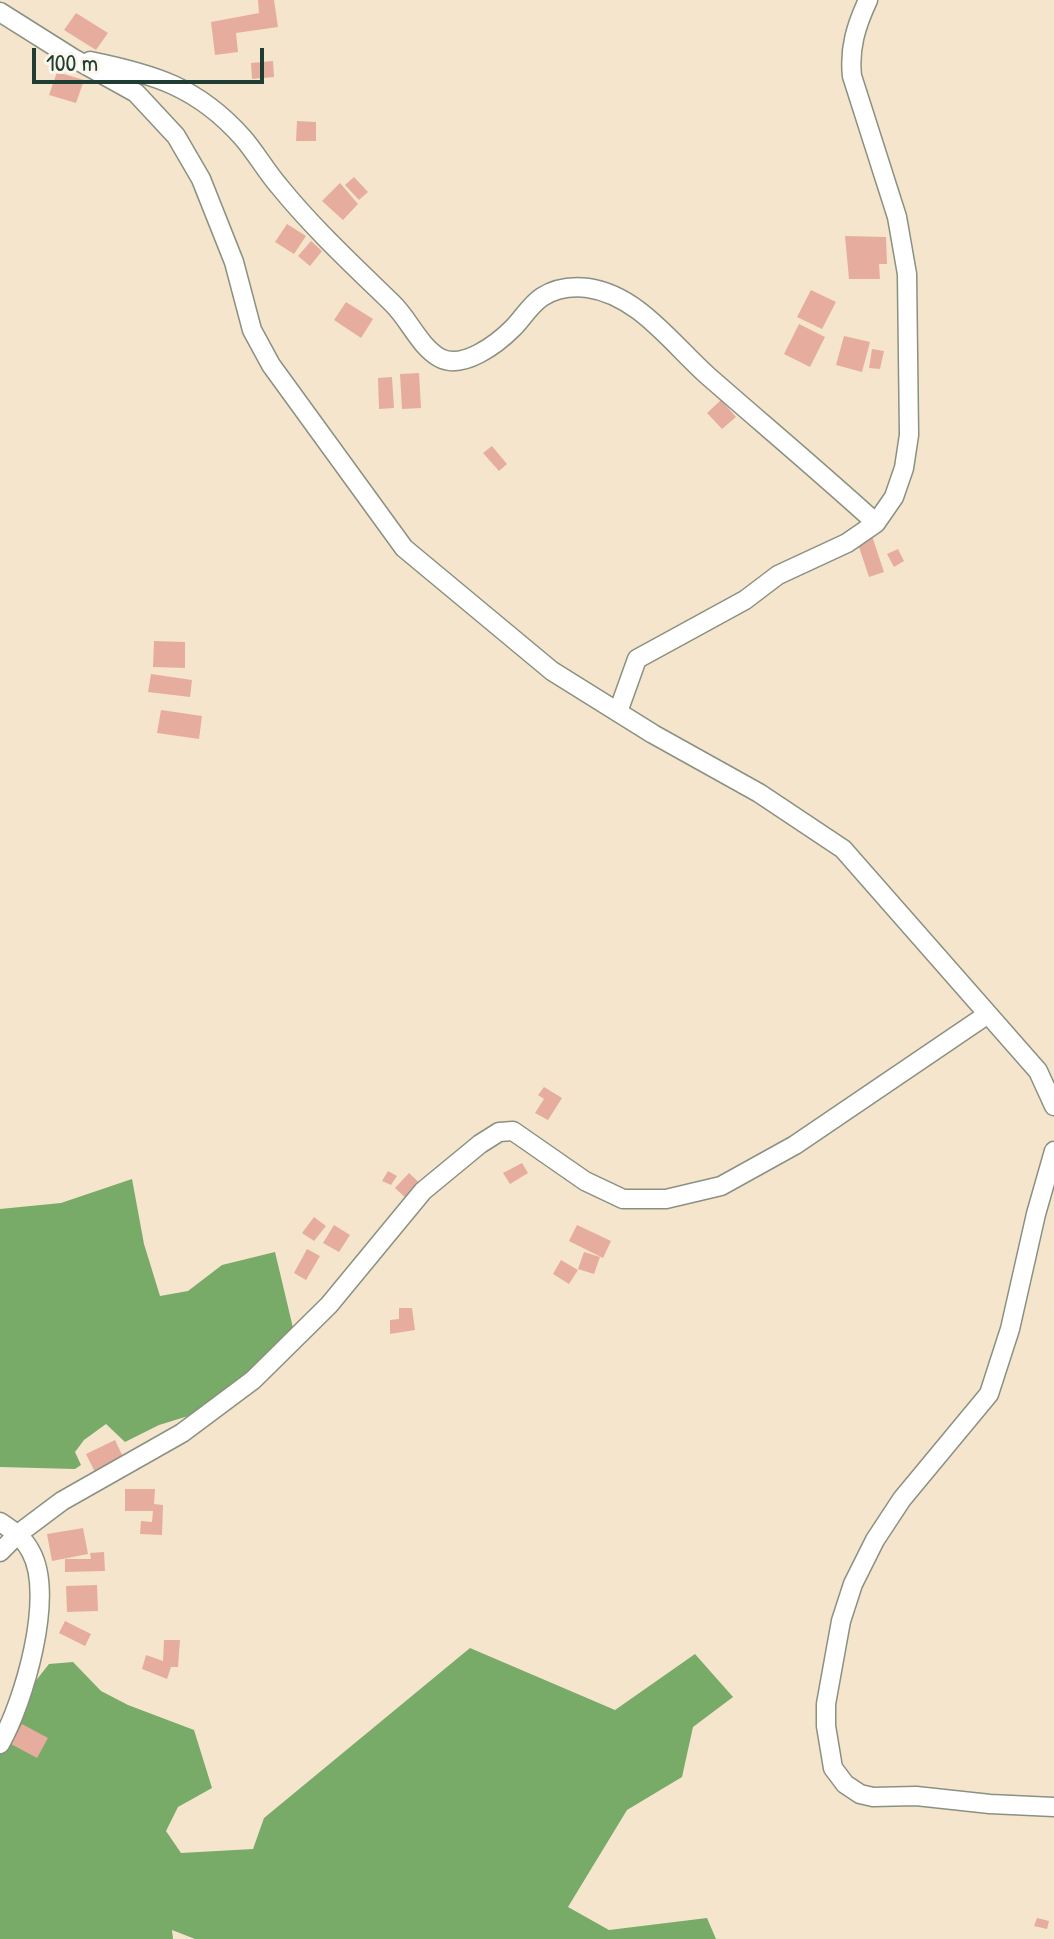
<!DOCTYPE html>
<style>
body{margin:0}
#map{position:relative;width:1054px;height:1939px;overflow:hidden;background:#f5e5cd;font-family:"Patrick Hand",sans-serif}
canvas{display:block}
.scale{position:absolute;left:32px;top:48px;width:232px;height:36px;box-sizing:border-box;border:4px solid #1f3d34;border-top:0;padding-left:10px;font-size:24px;line-height:28px;white-space:nowrap;color:#1f3d34;-webkit-text-stroke:6px #fbf7ec;paint-order:stroke}
</style>
<div id="map">
<canvas width="1054" height="1939"></canvas>
<div class="scale">100 m</div>
</div>
<script>
const g = document.querySelector('canvas').getContext('2d');
g.lineJoin = 'round';
function fillPath(path, color) {
  g.fillStyle = color;
  g.fill(path, 'evenodd');
}
function strokePath(path, color, width, dash) {
  g.strokeStyle = color;
  g.lineWidth = width;
  g.lineCap = dash ? 'butt' : 'round';
  g.setLineDash(dash || []);
  g.stroke(path);
}
const forest = new Path2D(`
 M132,1179l12,65 16,52 28,-5 34,-26 53,-13 19,80 -83,77 -52,16 -34,17 -19,-18 -22,16 -9,12 6,13 -6,4 -75,-2v-258l61,-6z
 M470,1648l145,62 80,-56 38,43 -40,30 -11,50 -55,33 -59,97 41,23 98,-12 9,21h-521l-23,-9 1,9h-173v-213l49,-62 24,-2 28,29 27,14 66,25 18,58 -34,19 -12,24 15,22 72,-4 11,-31z`);
const building = new Path2D(`
 M258,0h16l4,27 -42,6 2,19 -23,3 -4,-33 48,-9z
 M76,13l32,20 -12,17 -32,-20z
 M273,61l1,16 -22,2 -1,-16z
 M57,72l27,8 -8,23 -27,-8z
 M297,121l19,1v19h-20z
 M354,177l14,15 -9,8 -14,-15z
 M340,183l18,21 -15,16 -21,-19z
 M287,224l19,12 -12,18 -19,-12z
 M845,236l41,1 1,27h-8l1,15h-31z
 M311,241l11,10 -12,15 -12,-10z
 M811,290l25,12 -14,27 -25,-12z
 M346,302l27,17 -12,19 -27,-18z
 M799,324l26,13 -15,30 -26,-13z
 M844,336l26,6 -8,30 -26,-7z
 M872,349l12,2 -4,18 -11,-1z
 M419,373l2,35 -19,1 -2,-35z
 M392,377l2,31 -15,1 -1,-31z
 M721,400l15,17 -14,12 -15,-16z
 M492,446l15,18 -8,7 -16,-18z
 M872,536l12,36 -15,5 -12,-36z
 M898,549l6,12 -10,6 -7,-13z
 M154,641l31,1v26l-32,-1z
 M151,674l41,6 -2,17 -42,-5z
 M161,710l41,6 -3,23 -42,-6z
 M544,1087l18,11 -14,22 -13,-7 9,-14 -6,-4z
 M522,1163l6,10 -18,11 -7,-11z
 M388,1171l9,5 -6,9 -9,-4z
 M409,1173l15,14 -14,15 -15,-14z
 M314,1217l12,9 -12,15 -12,-8z
 M334,1225l16,10 -11,17 -16,-9z
 M577,1225l34,16 -8,17 -34,-17z
 M307,1249l13,7 -14,24 -12,-7z
 M584,1252l16,5 -6,17 -16,-5z
 M561,1260l17,10 -9,14 -16,-10z
 M399,1308h13l3,22 -25,4v-14l9,-1z
 M115,1440l10,21 -29,13 -10,-20z
 M125,1489h30l-1,15 9,1 -1,30 -22,-1 1,-13 11,1 1,-11h-28z
 M83,1528l5,26 -36,7 -5,-27z
 M104,1552l1,19 -40,1v-13h26l-1,-6z
 M97,1585l1,26 -31,1 -1,-26z
 M65,1621l26,13 -6,12 -26,-13z
 M164,1640h16l-2,27h-7l-4,12 -25,-10 4,-14 17,6z
 M22,1724l26,14 -11,20 -26,-14z
 M1037,1918l12,3 -2,8 -13,-3z`);
const street = new Path2D(`
 M0,12l73,46 63,35 40,43 25,43 33,83 18,68 19,35 133,183 148,123 101,63 106,59 84,56 195,222 16,35
 M90,61c64,13 108,26 153,77 13,15 23,33 36,48 34,42 75,80 113,117 17,16 27,43 48,55 23,12 57,-14 73,-30 10,-10 17,-23 29,-31 14,-9 30,-11 46,-9 50,7 84,56 120,88 56,49 113,97 168,147
 M618,712l19,-53 108,-59 33,-25 69,-32 29,-20 18,-26 10,-29 5,-33 -2,-161 -10,-57 -45,-141c-3,-28 4,-50 16,-76
 M1054,1151l-18,63 -26,115 -21,65 -87,105 -27,41 -22,44 -12,37 -15,83v22l7,42 12,16 15,10 13,3 43,-1 74,8 64,3
 M0,1522c12,8 24,16 31,30 24,44 -7,150 -31,192
 M0,1552l18,-18 44,-33 120,-68 71,-53 76,-75 94,-114 57,-47 19,-12 14,-1 72,50 38,18h43l55,-13 74,-41 193,-131`);
fillPath(forest, '#77ab67');
fillPath(building, '#e6ad9e');
strokePath(street, '#8a9180', 21);
strokePath(street, '#fff', 18);
</script>
